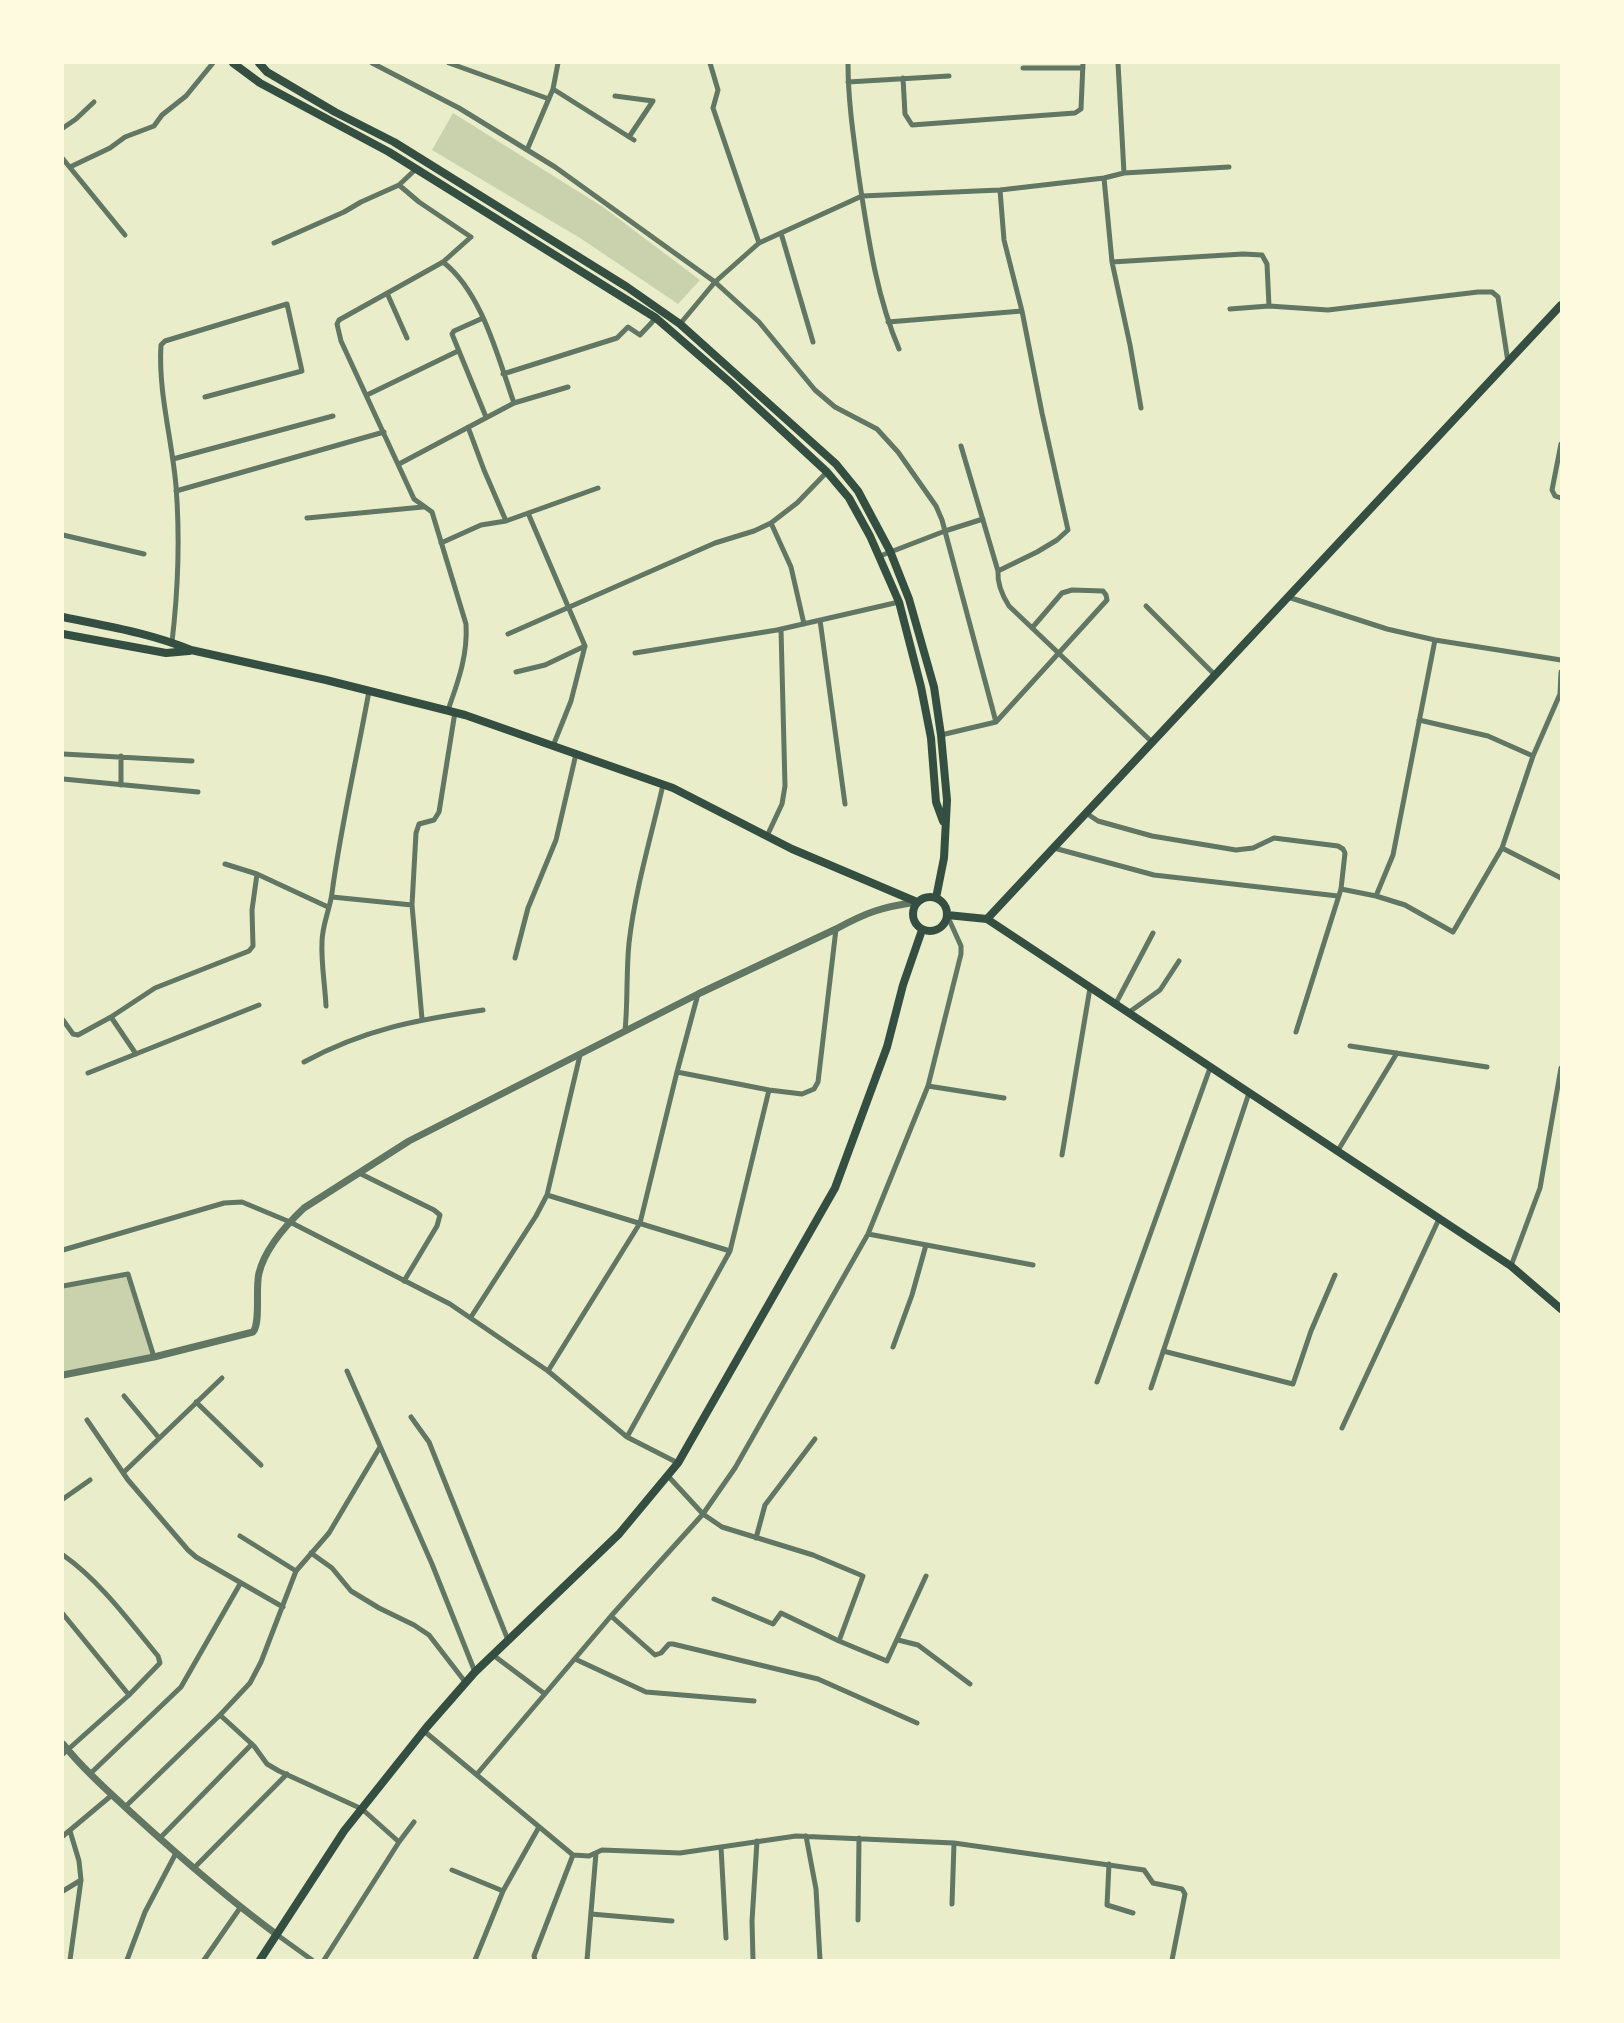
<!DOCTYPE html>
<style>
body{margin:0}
#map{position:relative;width:1624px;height:2023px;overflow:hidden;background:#e9edc9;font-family:"Times New Roman",serif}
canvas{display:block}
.frame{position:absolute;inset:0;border:64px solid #fefae0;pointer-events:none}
</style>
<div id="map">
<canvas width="1624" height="2023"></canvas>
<div class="frame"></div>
</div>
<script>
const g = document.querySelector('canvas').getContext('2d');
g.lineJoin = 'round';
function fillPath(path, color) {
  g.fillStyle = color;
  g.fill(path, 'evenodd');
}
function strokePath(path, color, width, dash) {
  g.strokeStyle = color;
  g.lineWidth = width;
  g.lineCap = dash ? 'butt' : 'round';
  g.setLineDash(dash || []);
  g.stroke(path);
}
const green = new Path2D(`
 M453,113l150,94 97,73 -22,24 -98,-66 -148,-88z
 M126,1276l25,79 -88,18v-85z`);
const minor = new Path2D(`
 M372,63l87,45 96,59 160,115 44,40 56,68 20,17 42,22 21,23 38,54 6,14 54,202
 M449,63l100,36
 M710,63l8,27 -5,18 46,135
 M848,63c0,39 6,77 11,115 9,58 17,117 40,171
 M1118,63l6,110
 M1023,68h60
 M903,78l2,36 7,11 163,-12 6,-4 2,-46
 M848,82l101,-6
 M553,89l81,51
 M615,96l38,5 -24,36
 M63,128l13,-9 18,-17
 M527,150l26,-61 5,-26
 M63,159l62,76
 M70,167l40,-19 15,-11 29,-11 8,-11 24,-19 27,-33
 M1104,178l8,84 18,83 11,63
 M399,185l20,17 52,35 -28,25 -104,58 -2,4 4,17 73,158 18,13 34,112c2,31 -8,58 -18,86
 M1000,190l4,50 18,71 20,102 26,117 -11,10 -20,12 -39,19c-1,13 4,24 11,35l143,136
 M781,233l32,109
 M274,243l70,-31 17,-10 38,-17 17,-16
 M443,262c39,30 55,96 71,141
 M1112,262l131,-8 19,1 5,9 2,42
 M387,293l20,45
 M1230,309l39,-3 59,4 150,-18h14l6,5 10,65
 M483,318l-29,13 -2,3 34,83
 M888,322l134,-11
 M680,324l35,-42 44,-39 103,-47 138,-6 104,-12 20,-5 105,-6
 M503,374l114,-36 11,-11 12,8 16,-17
 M367,395l91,-44
 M468,427l16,43 22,51
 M1561,444l-9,46 3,6 6,2
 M961,446l37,125
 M173,459l160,-43
 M399,464l115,-61 54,-16
 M176,491l208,-59
 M528,513l57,133 -14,55 -18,45
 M307,518l116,-11
 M771,523l20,44 13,57
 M63,535l81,19
 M441,543l40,-18 25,-4 92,-33
 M880,556l65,-25 38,-12
 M1288,597l99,32 48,11 126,20
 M1146,606l68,68
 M820,620l25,184
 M508,634l207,-91 39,-12 17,-8 26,-20 30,-31
 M172,642c6,-51 8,-105 4,-156 -4,-47 -18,-94 -15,-141l4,-4 122,-37 15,67 -97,26
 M635,653l142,-23 122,-28
 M516,672l29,-7 40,-19
 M1419,720l69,16 45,20
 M941,735l55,-13 111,-122 -1,-5 -3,-4 -31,-1 -10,3 -30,35
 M63,754l129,7
 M63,779l135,13
 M121,785v-29
 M1086,813l12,8 54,15 84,14 17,-2 21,-10 64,8 5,3 2,4 -4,36 -45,143
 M767,836l15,-32 3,-18 -4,-157
 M1054,848l100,27 184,21
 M1502,848l59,30
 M225,864l32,10 71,33
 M1341,889l35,7 29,9 48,27 49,-84 31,-92 27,-62 1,-22
 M1376,896l17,-41 42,-215
 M332,897l80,8
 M515,958l13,-50 28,-68 20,-86
 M1115,1005l38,-72
 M326,1006c-1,-21 -5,-43 -4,-64 0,-17 8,-33 10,-49 9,-68 25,-135 37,-202
 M1128,1013l32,-23 19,-29
 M111,1017l25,37
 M422,1019l-10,-114 4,-72 3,-9 15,-4 5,-8 16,-100
 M63,1020l10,14 5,1 33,-18 44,-29 94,-37 4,-5 -1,-36 5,-36
 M625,1031c3,-29 1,-58 4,-88 6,-53 22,-106 34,-158
 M1350,1046l137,21
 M304,1062c61,-33 112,-42 179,-52
 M677,1072l92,18 33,4 12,-5 4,-7 18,-153
 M88,1073l171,-68
 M928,1086l76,12
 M1337,1152l60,-99
 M1062,1155l28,-167
 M359,1173l75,37 6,5 -3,11 -33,55
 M547,1195l183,56
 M868,1234l165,31
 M63,1250l161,-47 18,-1 48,20 160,82 98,67 79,66 51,26
 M1511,1266l29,-78 21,-120
 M63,1286l65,-12 26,83
 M471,1317l65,-101 11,-21 33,-140
 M893,1347l19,-52 14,-50
 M1163,1351l130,33 18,-53 24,-56
 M347,1371l85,193 43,108
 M548,1371l92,-148 37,-151 21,-78
 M1097,1382l113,-314
 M1151,1388l98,-295
 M124,1396l35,42
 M196,1402l65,63
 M411,1417l18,25 79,198
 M87,1420l41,60 60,70 8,7 87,50
 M1342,1428l97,-209
 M627,1437l103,-186 39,-161
 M123,1473l99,-95
 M668,1476l35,38 19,13 91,28 50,21 -24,65
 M63,1499l27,-19
 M240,1536l56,35
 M756,1538l9,-33 50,-66
 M311,1553l21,15 19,23 28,17 35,17 15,10 37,48
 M63,1555c37,26 66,66 95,101l2,7 -31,32 -66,59
 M714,1599l59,25 8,-11 58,28 48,20 39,-85
 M63,1614l66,81
 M611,1616l44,39 6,-2 8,-9h4l145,35 99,44
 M898,1640l20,5 52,39
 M493,1655l52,39
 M575,1659l71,33 108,9
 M220,1715l34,31 13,18 12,7 83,38 37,33
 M424,1731l149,124 16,1 13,-6 78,3 116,-17 158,7 190,27 9,13 29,6 3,5 -13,66
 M91,1773l90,-86 59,-103
 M477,1774l134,-158 92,-102 32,-46 133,-234 60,-148 33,-132v-8l-14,-31
 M125,1807l95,-92 30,-32 11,-21 35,-91 33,-38 51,-86
 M63,1836l49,-41
 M806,1836l10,53 4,71
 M160,1838l92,-94
 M721,1847l5,91
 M1109,1864l-2,41 26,8
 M194,1868l93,-94
 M452,1870l51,21
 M63,1891l18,-11
 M952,1904l2,-61
 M591,1914l81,7
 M858,1920l1,-82
 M276,1934l36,26
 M70,1960l11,-80 -2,-19 -9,-30
 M127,1960l18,-48 31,-59
 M204,1960l36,-52
 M324,1960l75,-118 15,-20
 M475,1960l28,-69 36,-64
 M535,1960l-1,-4 39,-101
 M587,1960l9,-107
 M753,1960l-1,-39 5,-80`);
const tertiary = new Path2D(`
 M63,1375l91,-18 99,-25c8,-9 2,-44 6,-59 6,-24 27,-48 45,-65l105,-67 289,-147 138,-65c31,-17 46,-22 81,-27
 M63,1744c21,26 47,49 72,72 45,41 91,81 141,118`);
const secondary = new Path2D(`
 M233,63l27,20 129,69 267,166 76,66 95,88 22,26 21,38 29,66 22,85 10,51 5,64 7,19
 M259,63l8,9 68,40 59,30 233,145 53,37 156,140 22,27 32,60 19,48 25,88 7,48 6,65 -3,58 -8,40
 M63,617c43,9 88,16 128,33l135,30 139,35 208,73 119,61 125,53
 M63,634l103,19 23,-2
 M913 914a17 17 0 1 1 34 0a17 17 0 1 1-34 0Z
 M947,915l40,4 574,-614
 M987,919l524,347 50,43
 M260,1960l84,-129 82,-103 49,-56 144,-138 59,-71 157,-275 52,-141 16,-62 19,-55`);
fillPath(green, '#cad2ad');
strokePath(minor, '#617663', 5);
strokePath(tertiary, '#617663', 7);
strokePath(secondary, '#344e41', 8);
</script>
